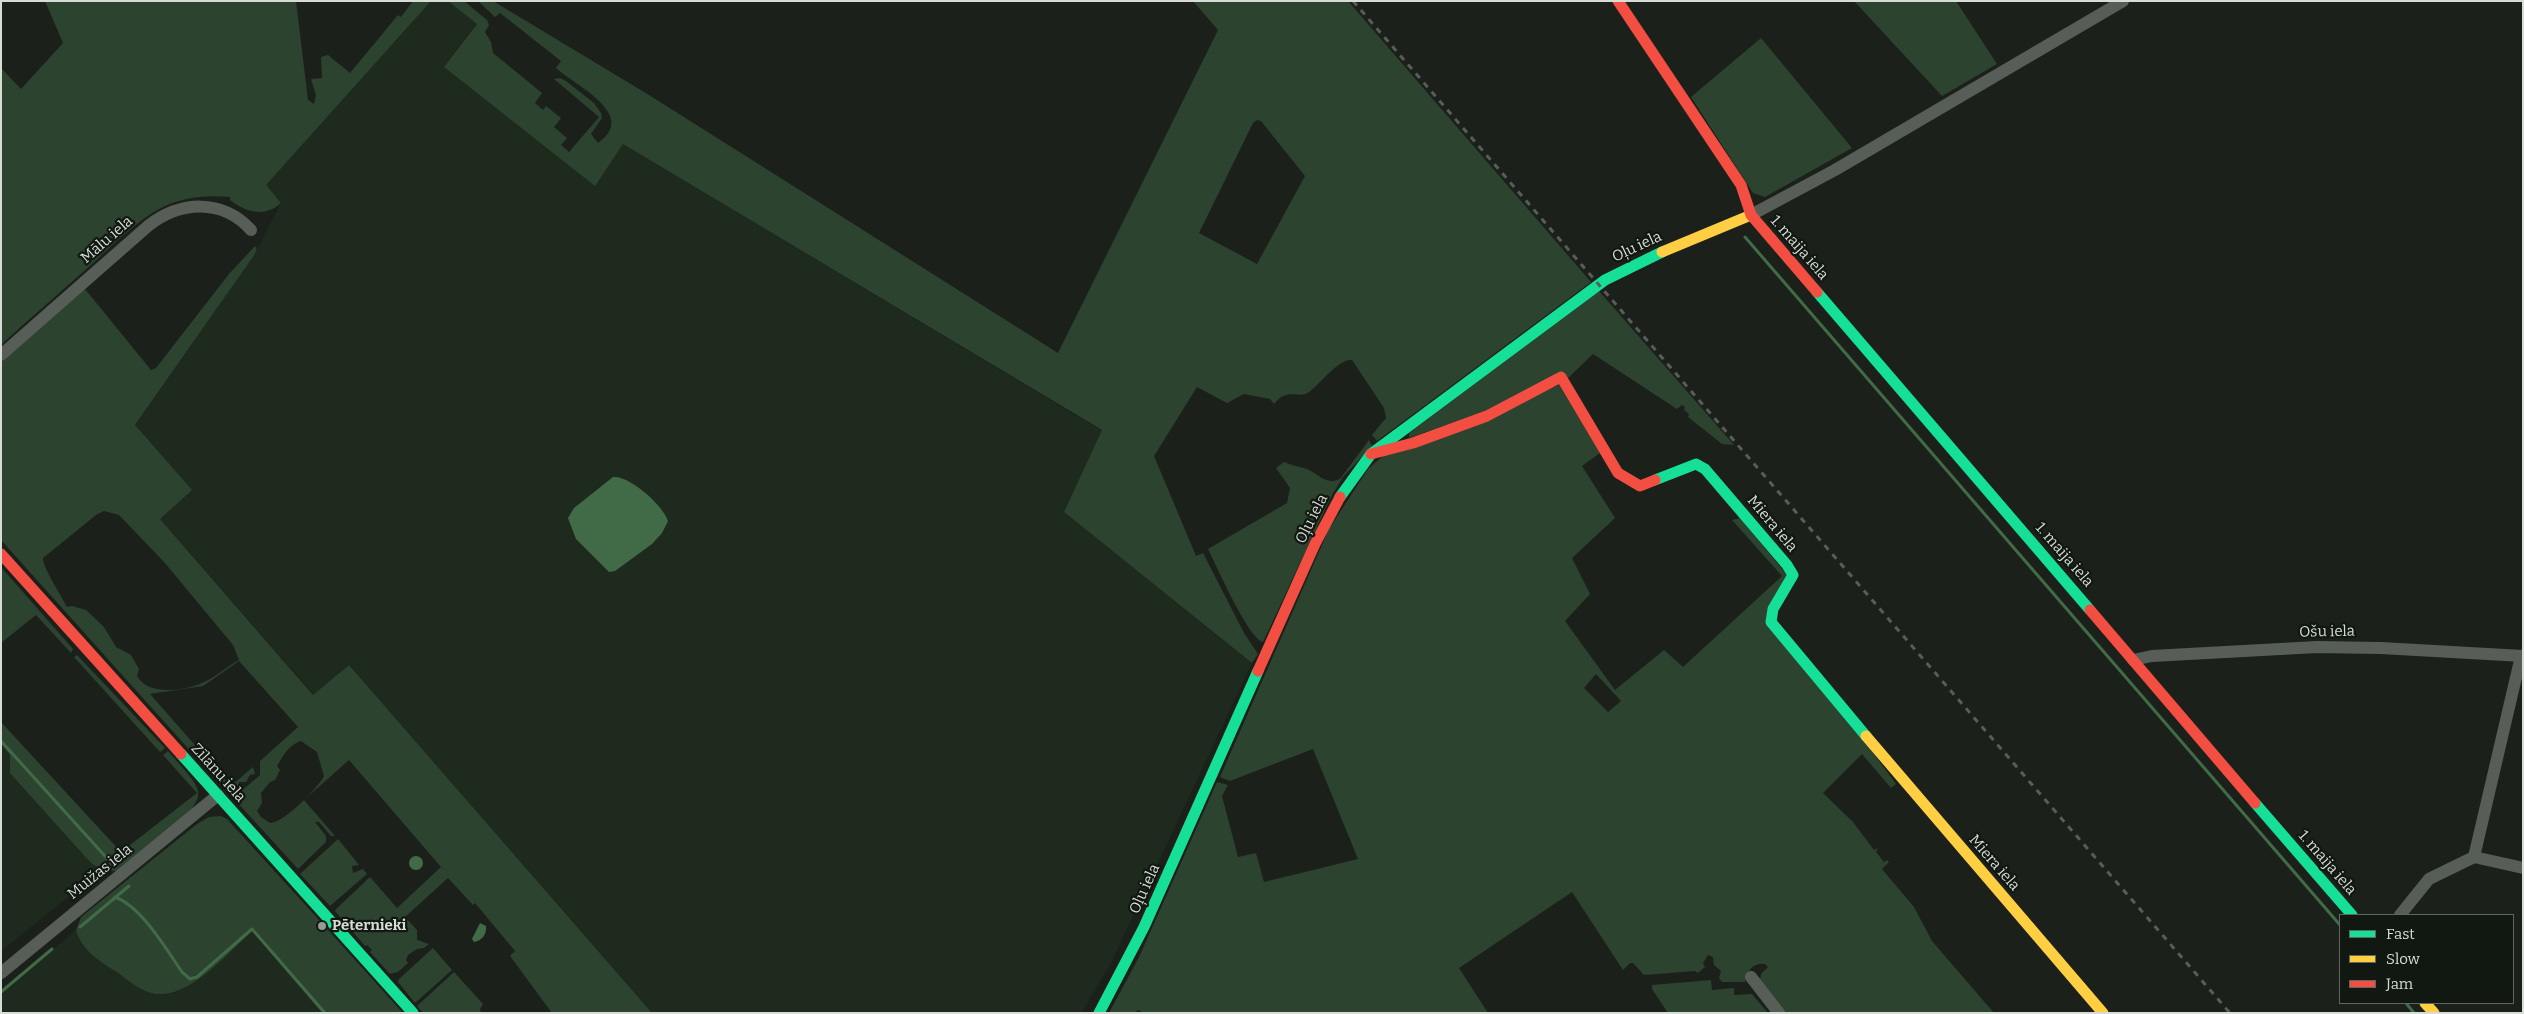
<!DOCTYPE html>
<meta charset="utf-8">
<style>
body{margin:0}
#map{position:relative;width:2524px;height:1014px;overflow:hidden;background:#1b201b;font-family:Bitter,serif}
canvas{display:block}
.frame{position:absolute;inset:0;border:2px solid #d7dcd7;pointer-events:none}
.legend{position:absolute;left:2339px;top:914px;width:175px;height:90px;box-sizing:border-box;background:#111811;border:1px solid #606660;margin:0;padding:6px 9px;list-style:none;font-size:15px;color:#d7dcd7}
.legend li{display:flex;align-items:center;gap:10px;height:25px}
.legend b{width:25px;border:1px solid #606660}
</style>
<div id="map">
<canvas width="2524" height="1014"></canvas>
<div class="frame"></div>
<ul class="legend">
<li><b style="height:6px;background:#16e098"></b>Fast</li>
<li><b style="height:6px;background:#ffcf43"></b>Slow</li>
<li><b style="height:6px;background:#f24e42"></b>Jam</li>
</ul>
</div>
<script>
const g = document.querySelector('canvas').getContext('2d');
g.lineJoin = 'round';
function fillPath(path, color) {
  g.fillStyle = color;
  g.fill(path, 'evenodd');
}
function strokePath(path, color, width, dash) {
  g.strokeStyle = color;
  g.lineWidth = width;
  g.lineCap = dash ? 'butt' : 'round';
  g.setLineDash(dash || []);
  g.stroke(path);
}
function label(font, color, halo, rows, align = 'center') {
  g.font = font + ' Bitter,serif';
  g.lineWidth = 4.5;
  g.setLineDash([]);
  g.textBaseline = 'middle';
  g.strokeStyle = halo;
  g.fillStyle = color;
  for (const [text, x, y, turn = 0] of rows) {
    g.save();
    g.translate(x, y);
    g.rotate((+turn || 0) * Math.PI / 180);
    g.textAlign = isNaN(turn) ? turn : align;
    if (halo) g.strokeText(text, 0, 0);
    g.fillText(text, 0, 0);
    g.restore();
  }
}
const built = new Path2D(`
 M431,1h17l29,22 -33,44 151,118 28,-41 479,287 -38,81 188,151 -141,300 -30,50h-429l-303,-348 -35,30 -154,-176 -25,-93 120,-172 26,-51 -16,-18z
 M1,744l90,119 11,7 -101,81z
 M76,930l7,16 11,11 47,32 18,6 17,-2 16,-9 60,-53 70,82h-321v-19z`);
const green = new Path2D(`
 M45,1h251l12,99 6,4 2,-9 -5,-16 11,-1 -1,-21 7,-2 22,18 48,-58 3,2 12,-16h18l-165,184 15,18c-16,15 -36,9 -51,-3v-3c-22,-2 -47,0 -67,10 -26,13 -49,37 -71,57 -30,27 -61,53 -91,81v-277l20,21 42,-46z
 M448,1h16l23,19 2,5 -4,7 6,10 2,11 49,40 -7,10 8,7 3,-4 15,12 -7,9 13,11 -6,7 8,7 30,-35 -45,-38 6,-1 6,3 28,22 7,10 1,5 -11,16 7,9c41,-28 -22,-57 -42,-75l5,-7 -61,-48 -5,4 -17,-16h15l156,94 409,258 160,-323 -25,-29h155l243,281 -214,159 -5,-6 14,-17 -2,-10 -32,-48c-13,-2 -33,25 -43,32 -10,8 -21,-6 -35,12l-4,-5 -26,-5 -17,9 -30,-16 -43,69 42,100 7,-3 41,80 14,21 -6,9 -188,-151 38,-82 -479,-286 -28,42 -151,-119 33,-43zM1257,120l4,1 44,55 -48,88 -58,-31 54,-110z
 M1854,1h102l41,63 -55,32z
 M1761,38l91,110 -87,49 -12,-4 -62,-96z
 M255,246l2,2 -2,6 -120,171 57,65 -32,29 153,176 36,-30 303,348h-100l-42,-57 5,-5 -40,-48 -2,2 -25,-27 -43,39 12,13v10l12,4 -5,4 -7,1 -9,6 -2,5 2,3 -10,9 -8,2 -20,-22 2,-2 -5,-5 -2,1 -30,-35 1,-2 34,-32 27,31 44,-41 -92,-107 -45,40 31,36h-4l-12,-14h-4l11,14v6l-28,27 -62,-68 3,-8 21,-18v-14l38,-34 -59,-66 -36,25 -53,8 81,92 22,-19 2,7 -5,1 -4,7h-7l-2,7 -8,5 -228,-254v-178l84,-73 66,81 5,-2 73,-94zM104,511l15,4 46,48 68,82 6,15c-13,7 -24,18 -37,23 -18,8 -54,13 -65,-7l2,-7 -8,-14 -15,-8 -12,-20 -18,-17 -14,-4 -5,1c-5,-10 -25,-41 -24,-49l53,-43zM301,741l16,11 7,24c-6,12 -40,47 -54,47l-9,-6 -4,-6 5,-8 -1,-10 9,-11 5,-2 5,-10 -3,-4c6,-11 13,-22 24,-25z
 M1599,291l135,154 -12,-1 -34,-27 1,-3 -5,-4 1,-3 -3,-2 -5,4 -84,-55 -26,25 -4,-3 -61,29 -93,33v-5z
 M1559,385l41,68 -18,13 33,52 -43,40 18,36 -25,27 50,69 49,-40 19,17 99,-91 -50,-56 8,-2 48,58 -20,34 128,174 -5,4 -29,-34 -39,39 30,29 21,28 4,-2 -2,4 8,10 3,-2 2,2 -7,7 32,38 18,34 62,72h-211l-23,-33 1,-6 7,-7 -3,-3c-12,-2 -18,7 -20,18h-23l-3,-4 2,-7 -7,-6 -1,-8 -5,-2 -5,8 2,4 -7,6 -3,-2 -51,4 -11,-12h-3l-7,7 -51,-78 -113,76 29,45h-344l-6,-3 -3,3h-26l30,-56 78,-175 11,3 -6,11 16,61 18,-4 8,29 94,-23 -45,-110 -83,32 -10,-4 109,-248 39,-60 15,-13zM1596,674l25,27 -13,11 -24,-24z
 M1369,440l3,6 -29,31 -11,18 -69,147c-15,-4 -46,-75 -55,-93l79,-46 3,-15 -14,-20 8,-6c7,3 13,4 20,6 14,4 20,18 36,11z
 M1,567l72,82 -2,4 -35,-38 -35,28z
 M77,655l88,93 -5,4 -86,-95z
 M1,722l120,130 76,-59 -34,-38 5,-4c7,9 30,31 30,41 1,6 -4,13 -7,18l-75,61 -14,-1 -11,-7 -81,-90v-18l-9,-11z
 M221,816l6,3 93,102 -2,3 6,7 3,-2 76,84h-81l-70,-82c-24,22 -66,72 -101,62 -14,-4 -24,-14 -36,-22 -17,-11 -33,-20 -39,-41l5,-13 116,-93 12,-7z
 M338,839l21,26 -7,1 1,7 10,-4 4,5 -37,32 -30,-32z
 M433,948l19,22 -37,33 -17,-21 1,-3z
 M454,972l29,32 -3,5 1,4h-58l-6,-7z
 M1711,980l1,10 22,-2v7l18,-1 16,19h-100l-16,-24v-4z`);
const water = new Path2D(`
 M613,477c16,-2 51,29 55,44l-6,12 -10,11 -37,27 -6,1 -33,-33 -8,-21 6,-10z
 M409 863a7 7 0 1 1 14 0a7 7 0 1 1-14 0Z
 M480,923l6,3c1,8 -4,15 -12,16l-2,-3z`);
const stream = new Path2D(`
 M1745,237l595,688
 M1,741l113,125
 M115,897c27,10 51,52 67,75l8,7 7,-2 55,-48 73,84
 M80,927l49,-41
 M1,992l51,-43
 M2406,1003l8,10`);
const street = new Path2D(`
 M1751,215l84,-45 288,-169
 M1,355l147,-129c32,-25 74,-28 103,4
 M2133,660l19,-4 165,-9 64,1 142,8
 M2474,857l47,-201
 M2400,915l29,-36 45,-22 49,11
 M1,973l217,-178
 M1751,977l28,36`);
const fast = new Path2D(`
 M1817,292l273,318
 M1655,480l41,-16 9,5 82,96 6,10 -20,34 -2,13 95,114
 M1340,497l31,-43 234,-174 57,-28
 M181,754l232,259
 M2255,803l97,112
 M1099,1013l45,-86 114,-256`);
const slow = new Path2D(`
 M1662,252l89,-37
 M1866,736l237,277
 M2425,1003l9,10`);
const jam = new Path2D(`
 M1618,1l123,184 10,30 66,77
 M1371,454l42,-11 74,-27 74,-39 57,96 22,13 15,-6
 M1,554l180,200
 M2090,610l165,193
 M1258,671l57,-127 25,-47`);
const rail = new Path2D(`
 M1353,1l877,1012`);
const markers = [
 [322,926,5,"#959a95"]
];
const streetNames = [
 ["Mālu iela",107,240,-41],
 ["Oļu iela",1637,247,-25],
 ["1. maija iela",1799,248,49],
 ["Oļu iela",1312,519,-63],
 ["Miera iela",1772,524,50],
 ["1. maija iela",2064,555,49],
 ["Ošu iela",2327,632,-1],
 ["Zīlānu iela",218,773,48],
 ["Miera iela",1994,863,49],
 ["1. maija iela",2327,863,49],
 ["Muižas iela",100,872,-39],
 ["Oļu iela",1145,889,-66]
];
const poiNames = [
 ["Pēternieki",332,926]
];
fillPath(built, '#1e2a1e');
fillPath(green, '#2c432f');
fillPath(water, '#416b46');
strokePath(stream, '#416b46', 3);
strokePath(street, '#575e58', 12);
strokePath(fast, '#16e098', 11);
strokePath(slow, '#ffcf43', 11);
strokePath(jam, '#f24e42', 11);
strokePath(rail, '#595d59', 3, [6, 6]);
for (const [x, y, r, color] of markers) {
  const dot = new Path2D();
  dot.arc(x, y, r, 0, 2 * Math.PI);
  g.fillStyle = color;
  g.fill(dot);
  strokePath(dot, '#111811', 2);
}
label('15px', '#d7dcd7', '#111811', streetNames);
label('bold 15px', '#d7dcd7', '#111811', poiNames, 'left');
</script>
